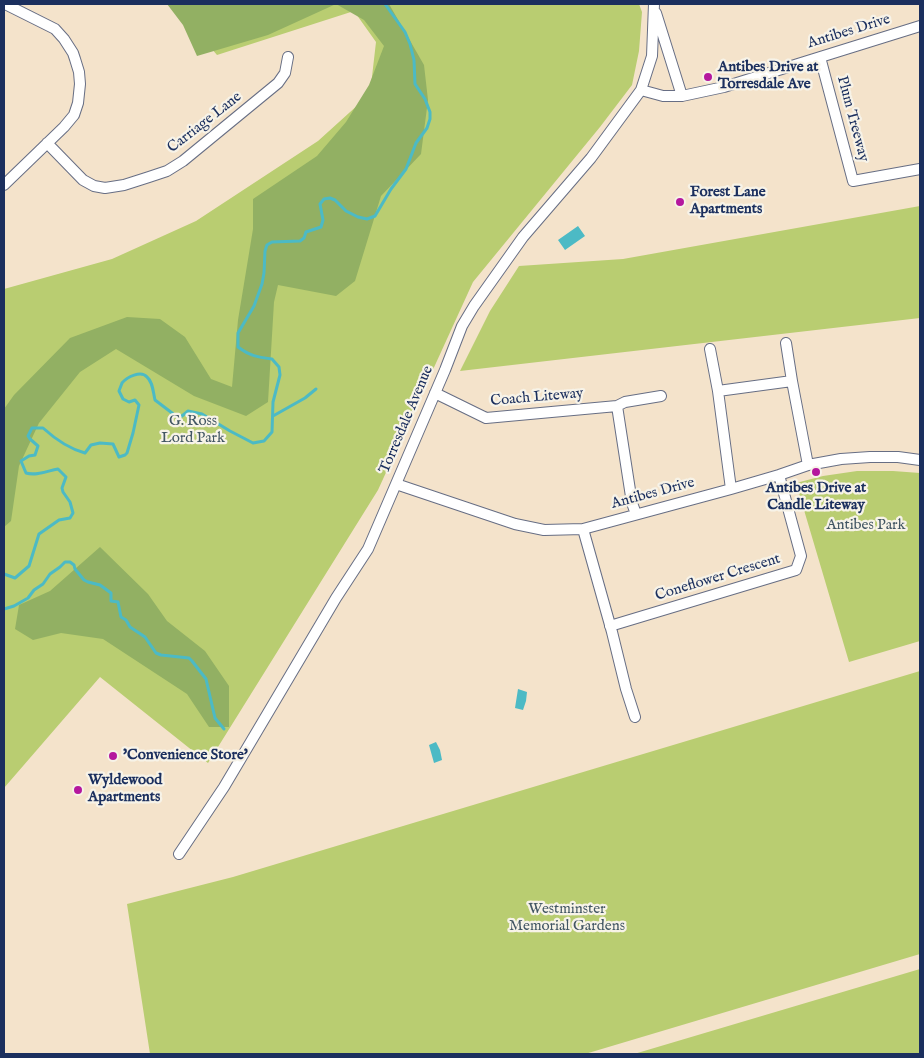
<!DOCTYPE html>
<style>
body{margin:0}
#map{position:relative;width:924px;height:1058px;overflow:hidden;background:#f4e3cb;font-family:"IM FELL English",serif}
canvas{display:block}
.frame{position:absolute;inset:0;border:5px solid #1b2f5e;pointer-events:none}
</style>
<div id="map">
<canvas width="924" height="1058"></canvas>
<div class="frame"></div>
</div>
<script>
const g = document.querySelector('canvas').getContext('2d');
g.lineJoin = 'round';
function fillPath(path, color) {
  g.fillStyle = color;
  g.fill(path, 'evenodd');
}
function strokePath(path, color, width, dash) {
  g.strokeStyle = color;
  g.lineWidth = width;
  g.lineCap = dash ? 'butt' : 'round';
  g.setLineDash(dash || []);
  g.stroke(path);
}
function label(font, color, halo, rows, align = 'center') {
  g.font = font + ' "IM FELL English",serif';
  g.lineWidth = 4.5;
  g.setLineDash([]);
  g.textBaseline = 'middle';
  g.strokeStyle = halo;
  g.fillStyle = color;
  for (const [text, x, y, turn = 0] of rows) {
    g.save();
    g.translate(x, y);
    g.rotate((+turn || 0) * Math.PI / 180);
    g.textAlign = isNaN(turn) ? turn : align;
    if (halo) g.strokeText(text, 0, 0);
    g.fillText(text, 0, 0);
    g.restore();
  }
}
const green = new Path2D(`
 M167,4h472l3,8 -3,39 -7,34 -32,42 -127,155 -95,208 -170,273 -108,-86 -96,111v-499l108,-30 84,-38 122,-80 52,-47 6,-52 -22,-31 -137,44 -36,-42z
 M920,206v112l-460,53 30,-60 29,-45 104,-7z
 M857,471h36l27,2v168l-71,21 -53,-179 27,-7z
 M920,671v283l-335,100h-435l-23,-150 106,-27z
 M920,969v85h-286z`);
const forest = new Path2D(`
 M167,4h222l35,61 4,35 -7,54 -40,42 -26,85 -19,15 -58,-11 -4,17 -6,100 -22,14 -52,-20 -78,-47 -36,23 -41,51 -20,43 -8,55 -7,6v-118l10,-14 56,-57 57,-21 33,2 25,18 26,42 21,8 6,-67 15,-91v-30l64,-43 29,-34 23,-37 15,-39 -20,-26 -28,-16 -68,31 -71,21 -14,-31z
 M100,547l48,47 19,27 38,30 24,35v41h-20l-22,-33 -84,-55 -42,-6 -28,7 -18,-11 4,-24 31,-14z`);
const water = new Path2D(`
 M578,226l7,10 -20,14 -7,-10z
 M518,689l9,3 -1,9 -3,9 -8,-2z
 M436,742l4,8 2,10 -8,3 -5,-18z`);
const stream = new Path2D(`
 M273,416l32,-18 11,-9
 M4,574l11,4 14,-12 10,-32 20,-14 11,-2 3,-5 -3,-11 -7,-10 -1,-4 4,-11 -8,-8c-11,2 -22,7 -32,4l-5,-12 8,-5 6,-1 3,-9 -8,-7 -2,-3 4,-8h11c11,10 27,21 42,25l6,-8 9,-2 13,1 6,13 6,-2 2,-2 6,-20 6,-28 -4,-5 -6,2 -6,-3 -4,-8c1,-3 2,-5 3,-8 5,-6 19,-13 25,-6 6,5 6,15 8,23l21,16h6l6,-5 14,3 28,17 23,12 11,-2 8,-9 1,-30 7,-27 -1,-8 -7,-8c-15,-2 -22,-3 -34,-12v-14l16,-27 8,-22 2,-11 1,-22 2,-6 5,-3 28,-1 4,-3 2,-6 15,-5 2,-7 -3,-16 4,-5 6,-1 5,2 11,11 12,6 9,2 8,-3 16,-27 15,-20 10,-26 11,-15 3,-9v-7l-5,-13 -10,-15 -1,-24 -4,-16 -5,-12 -20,-28
 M4,609l10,-3 14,-8 6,-8 9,-6 7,-10 10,-7 5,-5h5l4,3 1,4 9,11 4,2 12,3 11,8v8l7,1 3,15 5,3 4,7 15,10 11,16 5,2 28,3 3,3 14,18 9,39 9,11`);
const street = new Path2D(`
 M656,13l26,83
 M820,57l33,124 67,-12
 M641,90l22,6h19l42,-9 196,-61
 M47,143l36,37 11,6 11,2 19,-3 25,-8 18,-6 16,-10 95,-78 7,-10 3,-16
 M4,185l60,-58 10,-12 4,-12 2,-19 -1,-12 -4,-13 -2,-6 -9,-14 -9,-10 -50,-25
 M786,343l6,38
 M710,349l8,42
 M435,393l51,25 131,-12 15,97 4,11
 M617,406l8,-4 36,-6
 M396,484l119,40 29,6 39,-1 148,-40 48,-14 29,-10 33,-6 29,-2h28l22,3
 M731,489l-13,-98 74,-10 16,84
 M583,529l29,103 14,57 9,28
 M610,626l186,-56 5,-14 -22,-81
 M179,854l45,-67 112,-189 32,-49 77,-179 17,-44 12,-20 49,-69 68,-79 50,-68 11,-34 2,-52`);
const markers = [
 [708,77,5,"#b5179e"],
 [680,202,5,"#b5179e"],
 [816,472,5,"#b5179e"],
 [113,756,5,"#b5179e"],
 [78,790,5,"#b5179e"]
];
const streetNames = [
 ["Antibes Drive",849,32,-17],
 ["Plum Treeway",852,119,75],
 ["Carriage Lane",205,123,-38],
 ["Coach Liteway",537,398,-5],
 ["Torresdale Avenue",407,420,-67],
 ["Antibes Drive",653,494,-15],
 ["Coneflower Crescent",718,578,-17]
];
const poiNames = [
 ["Antibes Drive at",718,68],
 ["Torresdale Ave",718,85],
 ["Forest Lane",690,193],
 ["Apartments",690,210],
 ["Antibes Drive at",816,489,"center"],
 ["Candle Liteway",816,506,"center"],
 ["'Convenience Store'",123,756],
 ["Wyldewood",88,781],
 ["Apartments",88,798]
];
const parkNames = [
 ["G. Ross",193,422],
 ["Lord Park",193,439],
 ["Antibes Park",866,526],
 ["Westminster",567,910],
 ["Memorial Gardens",567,927]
];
fillPath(green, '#b9cd71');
fillPath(forest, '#92b063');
fillPath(water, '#4cbac5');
strokePath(stream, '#4cbac5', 3);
strokePath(street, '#676e84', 12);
strokePath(street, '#fff', 10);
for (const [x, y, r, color] of markers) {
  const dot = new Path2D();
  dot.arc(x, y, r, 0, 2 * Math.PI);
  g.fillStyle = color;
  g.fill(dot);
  strokePath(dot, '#f7f3e8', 2);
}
label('15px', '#1b2f5e', '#f7f3e8', streetNames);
label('bold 15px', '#1b2f5e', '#f7f3e8', poiNames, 'left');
label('15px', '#425663', '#f7f3e8', parkNames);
</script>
